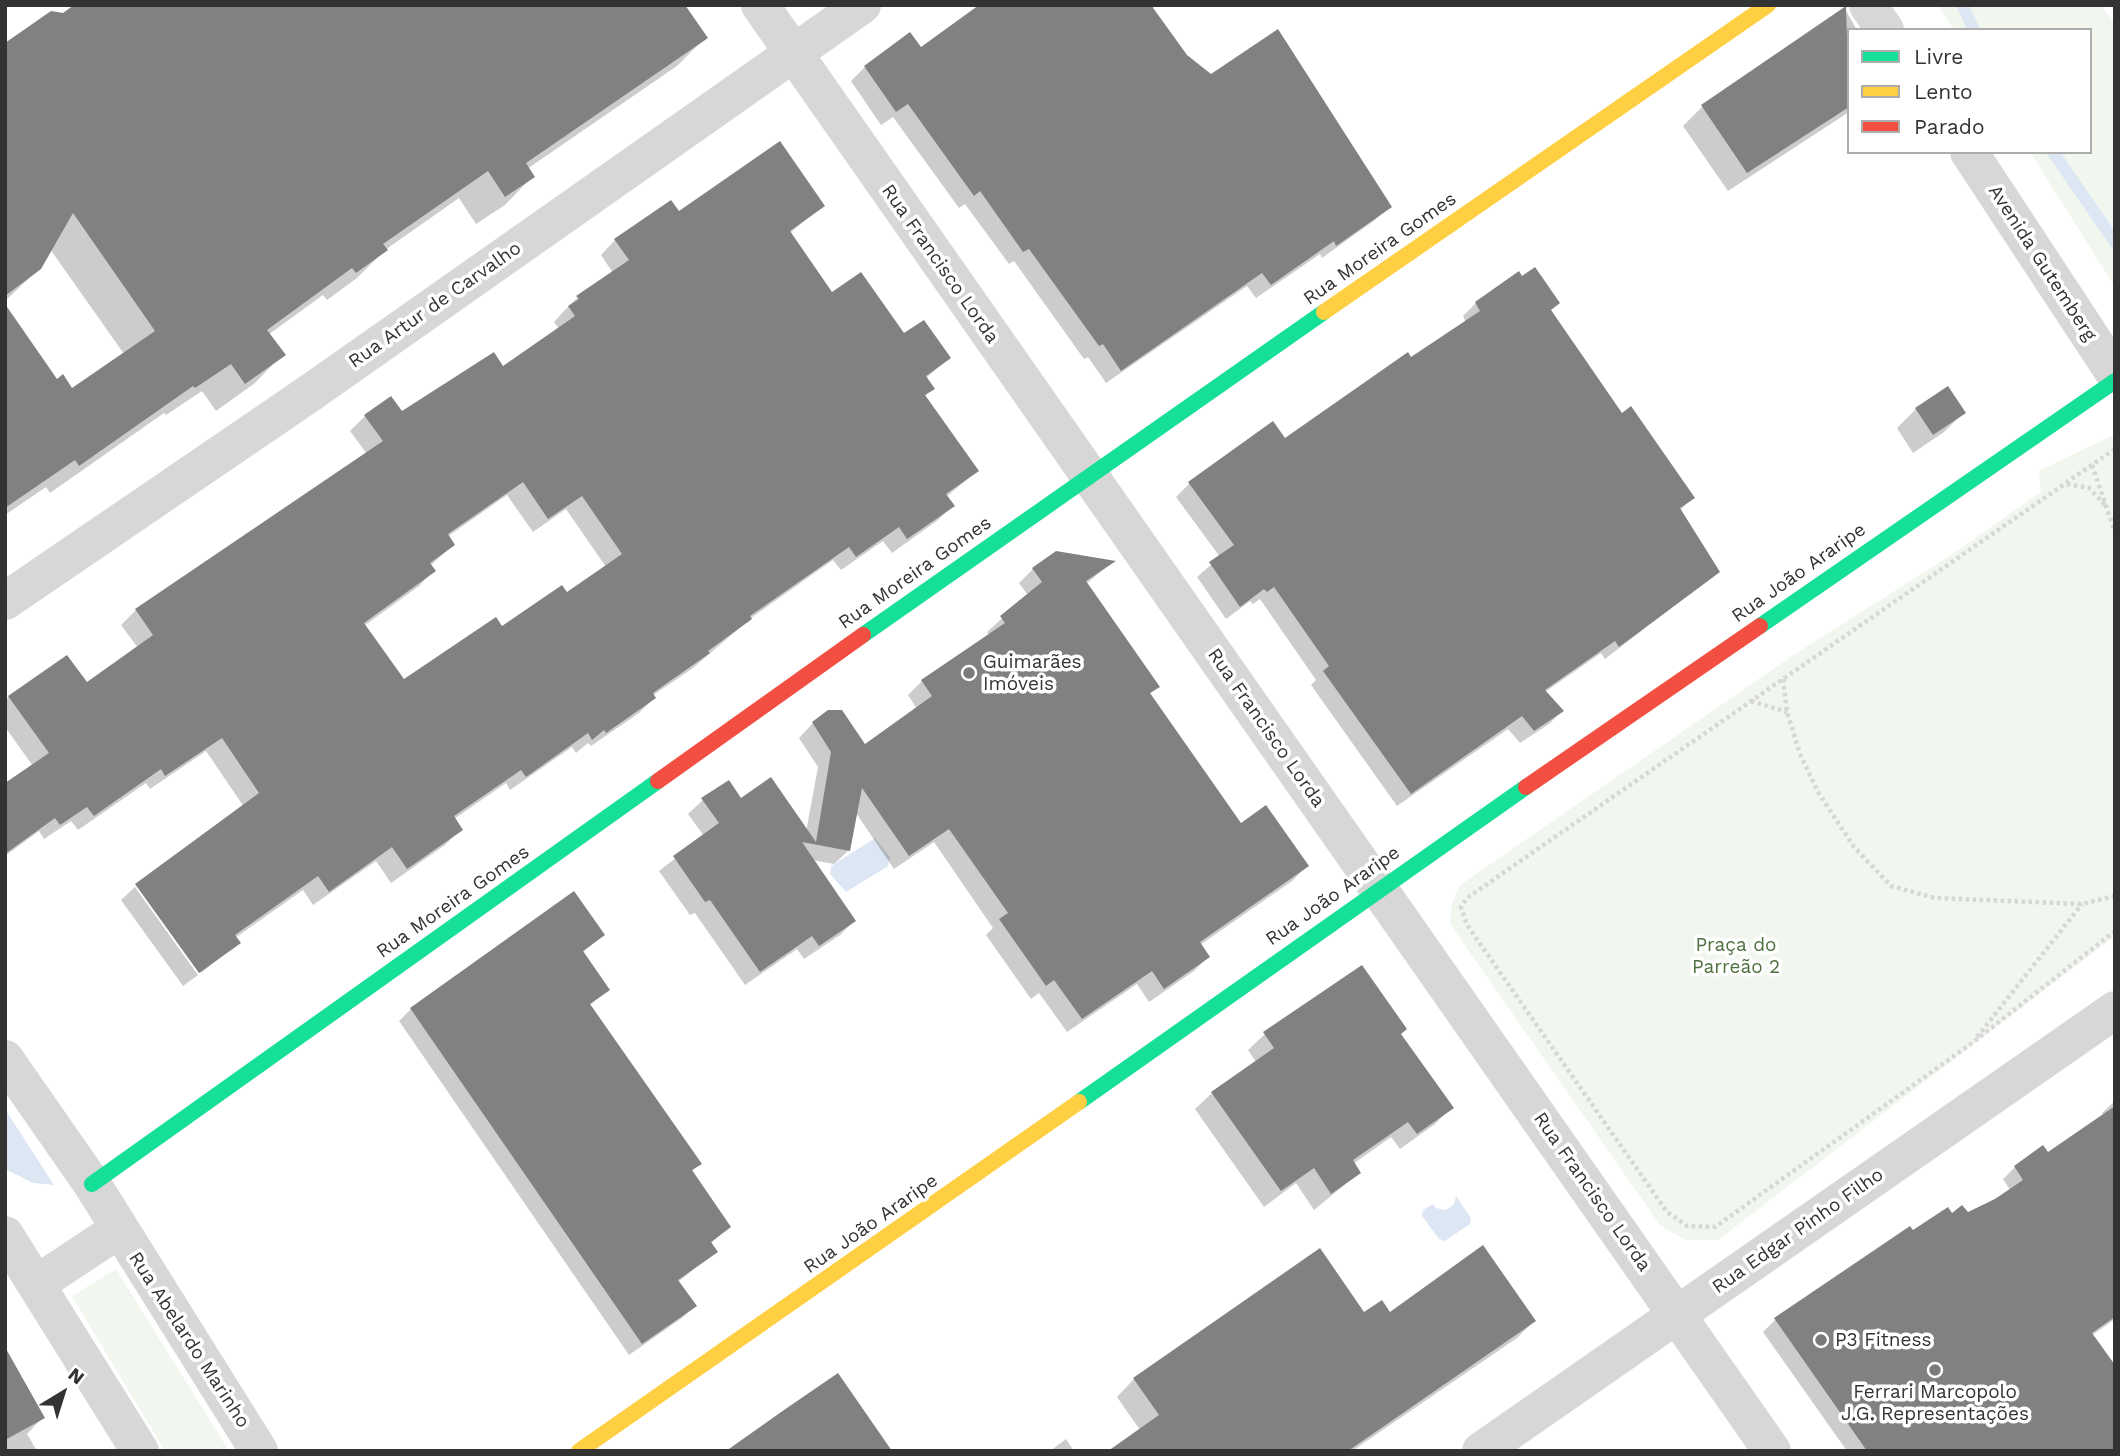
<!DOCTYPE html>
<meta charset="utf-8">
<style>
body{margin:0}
#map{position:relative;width:2120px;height:1456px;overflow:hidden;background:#fff;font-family:"Work Sans",sans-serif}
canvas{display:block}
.frame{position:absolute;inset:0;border:7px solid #333;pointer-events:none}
.legend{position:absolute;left:1847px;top:28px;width:245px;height:126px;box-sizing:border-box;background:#fff;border:2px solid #adadad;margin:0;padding:9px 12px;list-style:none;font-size:21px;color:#333}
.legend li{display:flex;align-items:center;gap:14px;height:35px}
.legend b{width:35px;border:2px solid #adadad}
.north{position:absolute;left:28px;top:1358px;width:70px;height:70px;-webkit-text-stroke:5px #fff;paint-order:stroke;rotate:38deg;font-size:19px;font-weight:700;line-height:28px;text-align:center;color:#333}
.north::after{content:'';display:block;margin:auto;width:24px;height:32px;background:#333;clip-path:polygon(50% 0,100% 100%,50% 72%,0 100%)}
</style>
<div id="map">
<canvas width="2120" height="1456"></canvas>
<div class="frame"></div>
<ul class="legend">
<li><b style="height:9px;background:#16e098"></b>Livre</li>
<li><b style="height:9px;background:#ffcf43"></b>Lento</li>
<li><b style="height:9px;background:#f24e42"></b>Parado</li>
</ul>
<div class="north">N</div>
</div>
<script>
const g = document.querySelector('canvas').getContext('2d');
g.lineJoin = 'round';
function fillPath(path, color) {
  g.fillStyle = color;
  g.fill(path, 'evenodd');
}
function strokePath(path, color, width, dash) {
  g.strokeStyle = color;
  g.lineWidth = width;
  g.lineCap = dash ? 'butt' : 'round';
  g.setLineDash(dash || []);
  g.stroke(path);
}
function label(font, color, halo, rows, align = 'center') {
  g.font = font + ' "Work Sans",sans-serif';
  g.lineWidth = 7;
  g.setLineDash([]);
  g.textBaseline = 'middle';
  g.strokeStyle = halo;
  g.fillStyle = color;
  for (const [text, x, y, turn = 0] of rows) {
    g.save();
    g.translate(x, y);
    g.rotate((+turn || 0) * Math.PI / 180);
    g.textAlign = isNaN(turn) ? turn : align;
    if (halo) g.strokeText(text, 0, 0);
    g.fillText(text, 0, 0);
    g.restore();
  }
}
const green = new Path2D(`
 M1938,5h163l14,18v264l-85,-135h60v-122h-136z
 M2115,434v502l-397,304h-33l-25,-15 -210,-301 2,-21 8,-18 335,-231 150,-95 96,-67 -2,-21z
 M116,1269l113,182h-64l-93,-155z`);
const water = new Path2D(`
 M875,838l15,19 -2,9 -42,26 -16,-18 1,-8z
 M5,1109l49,76 -21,-2 -28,-14z
 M1456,1196l15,22 -1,6 -25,17 -6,-2 -17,-23 1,-6 10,-6 3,4 10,2 8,-6z`);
const shadow = new Path2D(`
 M980,5h176l-4,4 33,47 204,150 -14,14 -53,38 -2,-4 -64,44 -9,-12 -141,97 -18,-26 -4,2 -70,-98 -5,3 -44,-60 -6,4 -66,-91 -12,8 -30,-44 14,-14 56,-18z
 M1845,9l12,21h-8v82l-121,79 -45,-65 19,-19z
 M705,38l-28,28 -150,103 6,7 -28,29 -29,19 -17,-26 -74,52 -28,28 -30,22 -4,-5 -55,40 15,19 -28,29 -39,28 -14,-20 -36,24 -2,-2 -114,80 -4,-6 -41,28v-208l51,74 16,9 52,-36 -74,-105 -10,19 -35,33v-255z
 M822,206l-32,27 42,61 72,42 45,22 -24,21 8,9 -9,9 53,74 -31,26 7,8 -15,15 -46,33 -9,-12 -42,29 -8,-10 -82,58 -58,50 -41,28 2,2 -15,15 -48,33 -3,-3 -12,10 -4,-6 -62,43 -4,-7 -52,36 6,11 -15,15 -54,38 -15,-22 -63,44 -10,-15 -68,48 3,5 -37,30 -63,-88 106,-78 -38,-56 -56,38 -4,-6 -68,47 -7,-9 -27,18 -5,-8 -34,25v-71l28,-19 -28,-39v-26l4,-4 77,-13 52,-36 -17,-23 15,-15 231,-156 -17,-23 15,-15 37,-3 101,-45 56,-39 -5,-7 9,-10 15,-15 35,-24 -12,-18 14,-15 63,-27zM507,495l26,37 33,-23 40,58 -39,27 -164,88 -39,-56 55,-40 14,-15 -3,-5 23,-21 -6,-8z
 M1476,303l74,8 71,104 72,83 -13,12 38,62 -113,87 -4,-6 -56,39 17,19 -13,13 -29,19 -12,-14 -111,77 -86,-121 5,-5 -56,-81 -7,5 -3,-3 -24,18 -29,-42 23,-20 -44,-60 14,-14 94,-43 126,-81 56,-37 -3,-6z
 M1916,409l47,4 -19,19 -31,21 -16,-25z
 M1112,562l-26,22 71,102 -8,9 92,130 66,41 -15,15 -92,64 8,12 -14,14 -45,31 -12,-18 -70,48 -28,-39 -8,6 -45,-64 7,-7 -59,-86 -40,27 -38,-56 -7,37 -15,14 -22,-4 42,61 -14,14 -36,24 -7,-10 -52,36 -50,-72 -5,2 -31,-44 45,-35 -16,-22 15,-14h38l65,32 12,-65 -19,-29 14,-15 16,-11 36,35 52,-38 -9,-14 14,-14 67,-46 -2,-3 41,-37 -9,-12 14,-14z
 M135,887l63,88 -15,11 -62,-86z
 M603,935l-21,18 26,36 -19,17 110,158 -8,8 38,55 -19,17 5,8 -37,30 17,24 -13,12 -53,37 -230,-334 12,-12z
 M1265,1034h135l51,74 -16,16 -35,25 -9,-12 -38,27 6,9 -45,37 -18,-27 -32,24 -69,-98 17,-16 44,-31 -8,-12z
 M2115,1101v218l-24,17 24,115h-268l-84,-119 12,-12 135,-92 2,5 40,-18h15l43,-25 -7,-11 12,-12 32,-13 57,-39 -2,-2z
 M1363,1314l171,7 -17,17 -165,113h-241l29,-21 -23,-33 17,-18z
 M5,1393l38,24 -16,17 10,17h-32z
 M1066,1439l8,12h-24z`);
const stream = new Path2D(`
 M1962,5l12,25
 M2053,152l62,90`);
const building = new Path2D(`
 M74,5h611l23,33 -182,125 9,14 -30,20 -17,-26 -105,73 5,6 -32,23 -4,-5 -85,62 19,25 -41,29 -14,-20 -36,24 -2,-2 -114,80 -4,-6 -70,48v-204l52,75 6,-5 9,14 83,-57 -82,-118 -32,56 -36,27v-253l46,-32 12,2z
 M979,5h172l36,50 24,19 67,-45 114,178 -56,39 -2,-5 -63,44 -9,-12 -141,98 -18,-27 -4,2 -70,-97 -6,3 -43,-61 -6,5 -66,-92 -12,8 -32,-46 46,-34 11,15z
 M1846,6l3,101 -102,66 -46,-68z
 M780,141l45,65 -35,25 42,61 29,-20 43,61 20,-13 27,38 -25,18 9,13 -10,6 54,76 -33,23 9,12 -48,33 -8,-12 -43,30 -7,-10 -99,69 2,3 -44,32 2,2 -57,40 3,5 -50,35 -2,-3 -12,10 -4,-7 -62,44 -5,-7 -67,46 9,14 -56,39 -15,-22 -63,45 -11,-16 -83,59 6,8 -42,30 -64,-89 124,-91 -37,-55 -57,38 -4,-7 -67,47 -7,-9 -27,18 -5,-7 -50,36v-71l44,-30 -41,-57 59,-41 20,27 66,-47 -18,-26 248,-168 -19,-26 27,-19 11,15 92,-59 9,14 72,-50 -7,-10 11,-7 -3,-3 53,-36 -15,-21 57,-39 8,11zM523,482l25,37 34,-23 40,58 -55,38 -5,-7 -60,41 -6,-9 -92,62 -40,-56 72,-52 -6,-8 25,-18 -7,-11z
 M1535,267l25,36 -9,7 71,103 9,-7 64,92 -15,10 40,64 -101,75 -4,-6 -70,49 19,21 -30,20 -12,-15 -111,78 -88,-123 6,-5 -55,-79 -7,5 -3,-3 -24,18 -31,-45 25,-17 -46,-63 85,-61 12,17 123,-86 3,5 69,-46 -5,-9 44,-31 3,5z
 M1948,386l18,27 -33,22 -18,-27z
 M1056,551l60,10 -30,20 74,106 -10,6 91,130 25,-18 43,61 -109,76 10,15 -46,32 -12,-18 -70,48 -28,-39 -8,6 -47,-67 9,-6 -59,-84 -40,27 -47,-68 -12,63 -48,-9 54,79 -37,25 -7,-10 -52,36 -50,-72 -5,2 -32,-46 46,-33 -18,-25 28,-18 12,18 30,-21 45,65 15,-90 -19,-30 16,-12h14l23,34 67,-48 -11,-16 84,-57 -5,-7 42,-34 -10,-14z
 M574,891l31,44 -22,16 27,39 -20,14 112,160 -10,6 39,57 -20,15 7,10 -40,28 19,26 -55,38 -232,-336z
 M1362,965l45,64 -6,5 53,74 -37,26 -9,-12 -55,38 8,13 -30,21 -17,-26 -33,23 -70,-99 63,-44 -11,-16z
 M2115,1106v211l-23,16 23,32v86h-248l-93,-133 136,-92 3,4 35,-23 4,6 10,-8 6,7 27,-13 28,-19 -9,-14 29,-21 5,7z
 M1483,1245l53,76 -188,130h-240l51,-36 -26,-37 187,-130 44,64 18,-12 8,12z
 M5,1347l40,71 -40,22z
 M838,1373l54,78h-166l58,-41z`);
const path = new Path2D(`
 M2115,449l-648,449 -6,9 6,18 200,287 20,14 28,1 257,-184 143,-112
 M2092,465l23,67
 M2067,484l22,4 16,17
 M1783,679l4,33 13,42 18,38 36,55 37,39 44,12 147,6 33,-8
 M1751,701l36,11
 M1977,1037l105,-133`);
const street = new Path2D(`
 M760,5l1012,1446
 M1868,5l17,25
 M1969,152l146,222
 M5,601l305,-208 552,-388
 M5,1059l87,125 167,267
 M5,1235l135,216
 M38,1283l80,-53
 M1481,1451l634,-441`);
const fast = new Path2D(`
 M1760,626l355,-245
 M863,635l461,-323
 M1079,1102l447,-315
 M92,1184l566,-403`);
const slow = new Path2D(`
 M1324,312l444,-307
 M579,1451l500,-349`);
const jam = new Path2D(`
 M658,781l205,-146
 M1526,787l234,-161`);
const markers = [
 [969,673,7,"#7a7a7a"],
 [1821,1340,7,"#7a7a7a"],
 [1935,1370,7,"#7a7a7a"]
];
const streetNames = [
 ["Rua Moreira Gomes",1380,249,-35],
 ["Avenida Gutemberg",2042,263,57],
 ["Rua Francisco Lorda",940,264,55],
 ["Rua Artur de Carvalho",435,305,-35],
 ["Rua Moreira Gomes",915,573,-35],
 ["Rua João Araripe",1799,573,-35],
 ["Rua Francisco Lorda",1266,728,55],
 ["Rua João Araripe",1333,896,-35],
 ["Rua Moreira Gomes",453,902,-35],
 ["Rua Francisco Lorda",1592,1192,55],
 ["Rua João Araripe",871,1224,-35],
 ["Rua Edgar Pinho Filho",1798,1231,-35],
 ["Rua Abelardo Marinho",189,1340,57]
];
const poiNames = [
 ["Guimarães",983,662],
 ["Imóveis",983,684],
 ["P3 Fitness",1835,1340],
 ["Ferrari Marcopolo",1935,1392,"center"],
 ["J.G. Representações",1935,1414,"center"]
];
const parkNames = [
 ["Praça do",1736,945],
 ["Parreão 2",1736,967]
];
fillPath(green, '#f1f6ee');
fillPath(water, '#dde7f3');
fillPath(shadow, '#0003');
strokePath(stream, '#dde7f3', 12);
fillPath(building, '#818181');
strokePath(path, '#d7d7d7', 4.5, [3.5, 3.5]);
strokePath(street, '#d7d7d7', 38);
strokePath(fast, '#16e098', 16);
strokePath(slow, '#ffcf43', 16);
strokePath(jam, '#f24e42', 16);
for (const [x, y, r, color] of markers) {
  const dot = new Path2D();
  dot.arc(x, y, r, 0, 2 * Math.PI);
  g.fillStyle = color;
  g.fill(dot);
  strokePath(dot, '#fff', 2.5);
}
label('19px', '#333', '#fff', streetNames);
label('19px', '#333', '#fff', poiNames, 'left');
label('19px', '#4e703e', '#fff', parkNames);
</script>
